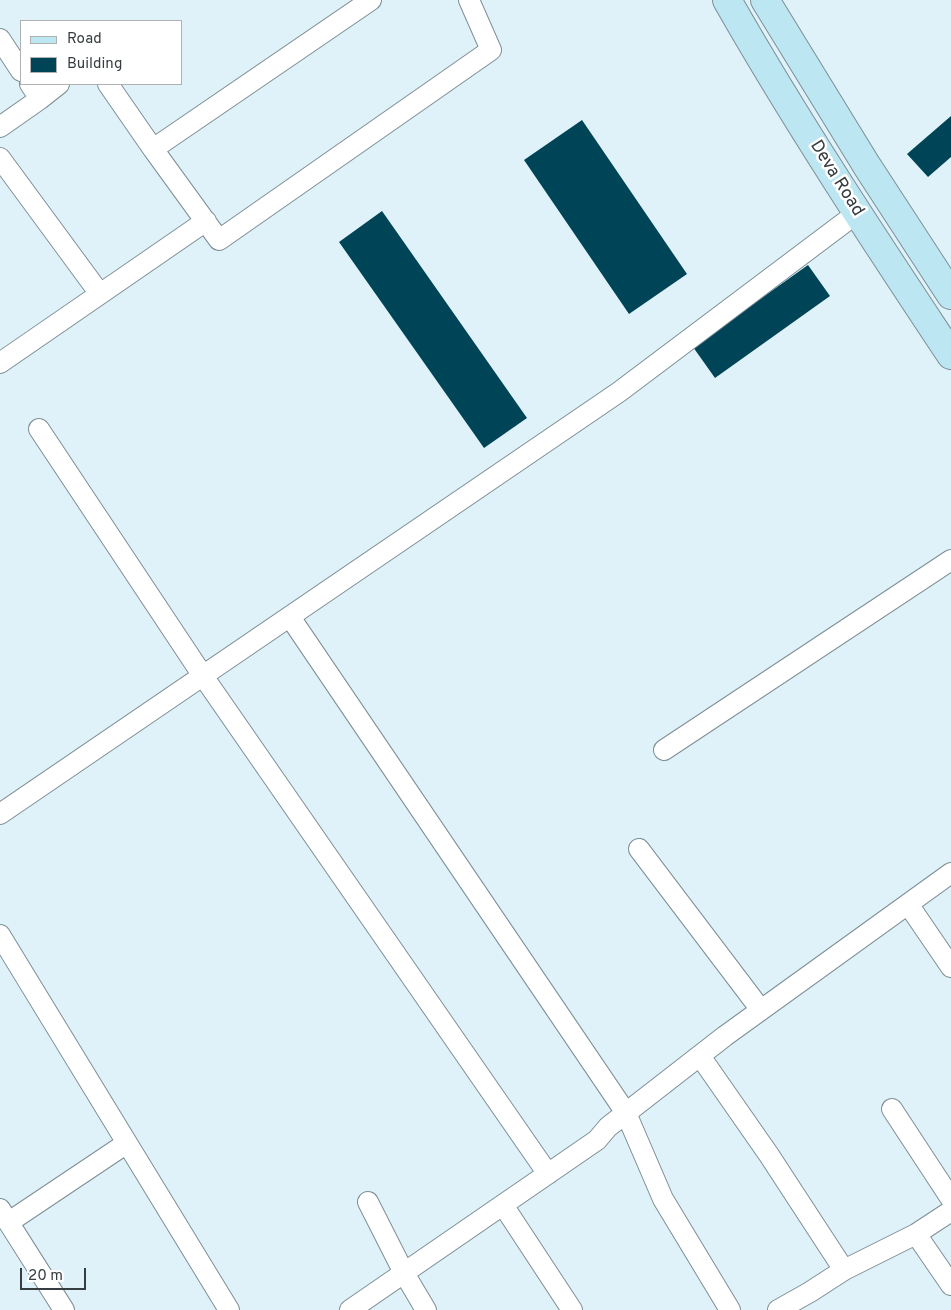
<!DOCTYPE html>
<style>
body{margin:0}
#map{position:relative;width:951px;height:1310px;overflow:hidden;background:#e0f2f9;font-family:Overpass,sans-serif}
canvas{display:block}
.legend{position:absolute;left:20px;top:20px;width:162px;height:65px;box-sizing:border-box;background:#fff;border:1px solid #afb1b3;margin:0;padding:6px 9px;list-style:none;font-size:15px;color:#363d40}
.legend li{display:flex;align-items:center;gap:10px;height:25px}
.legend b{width:25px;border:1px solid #afb1b3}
.scale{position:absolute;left:20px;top:1268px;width:66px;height:22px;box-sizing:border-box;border:2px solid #363d40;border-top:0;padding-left:6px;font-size:15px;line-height:18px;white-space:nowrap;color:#363d40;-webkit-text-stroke:4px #fff;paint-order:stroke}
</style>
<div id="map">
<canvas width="951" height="1310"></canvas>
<ul class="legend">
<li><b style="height:6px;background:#bce6f2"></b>Road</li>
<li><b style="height:14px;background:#004557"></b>Building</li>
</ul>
<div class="scale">20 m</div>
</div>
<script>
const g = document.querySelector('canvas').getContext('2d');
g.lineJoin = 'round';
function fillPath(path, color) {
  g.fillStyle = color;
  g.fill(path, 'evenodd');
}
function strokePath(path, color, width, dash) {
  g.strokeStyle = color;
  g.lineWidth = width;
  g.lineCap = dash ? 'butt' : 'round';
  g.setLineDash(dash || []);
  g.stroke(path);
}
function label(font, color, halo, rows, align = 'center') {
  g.font = font + ' Overpass,sans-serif';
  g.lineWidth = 5;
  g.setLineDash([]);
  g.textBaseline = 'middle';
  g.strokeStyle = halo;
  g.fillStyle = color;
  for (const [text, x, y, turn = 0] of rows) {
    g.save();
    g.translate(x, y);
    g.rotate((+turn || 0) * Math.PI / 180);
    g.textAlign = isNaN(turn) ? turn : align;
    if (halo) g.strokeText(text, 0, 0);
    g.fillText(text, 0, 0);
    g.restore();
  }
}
const building = new Path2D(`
 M951,116v41l-23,20 -21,-23z
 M582,120l105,154 -58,40 -105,-154z
 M382,211l145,207 -43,30 -145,-206z
 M808,265l22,31 -115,82 -22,-31z`);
const street = new Path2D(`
 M371,0l-218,149 66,91 272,-190 -22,-50
 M0,39l21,32
 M30,84l10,15
 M108,84l45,65
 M0,127l40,-28 19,-15
 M0,158l100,136
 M0,363l206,-142
 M39,429l164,247 345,498
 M290,617l336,496 37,86 67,111
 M664,750l287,-190
 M0,814l619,-422 238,-179
 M639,849l122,161
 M908,904l43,63
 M0,935l127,208
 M700,1056l69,99 75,115
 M892,1109l59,90
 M368,1202l36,71 22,37
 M503,1205l69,105
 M0,1209l64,101
 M9,1222l118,-79 102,167
 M916,1234l35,51
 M350,1310l247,-170 11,-13 117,-91 226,-163
 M778,1310l32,-18 34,-22 72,-36 35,-23`);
const secondary = new Path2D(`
 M727,0c69,121 147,239 224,355
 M765,0l102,166 84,129`);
const streetNames = [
 ["Deva Road",836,179,58]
];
fillPath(building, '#004557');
strokePath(street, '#7d8e95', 22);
strokePath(secondary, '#7d8e95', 30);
strokePath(street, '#fff', 20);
strokePath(secondary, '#bce6f2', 28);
label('18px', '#363d40', '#fff', streetNames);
</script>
